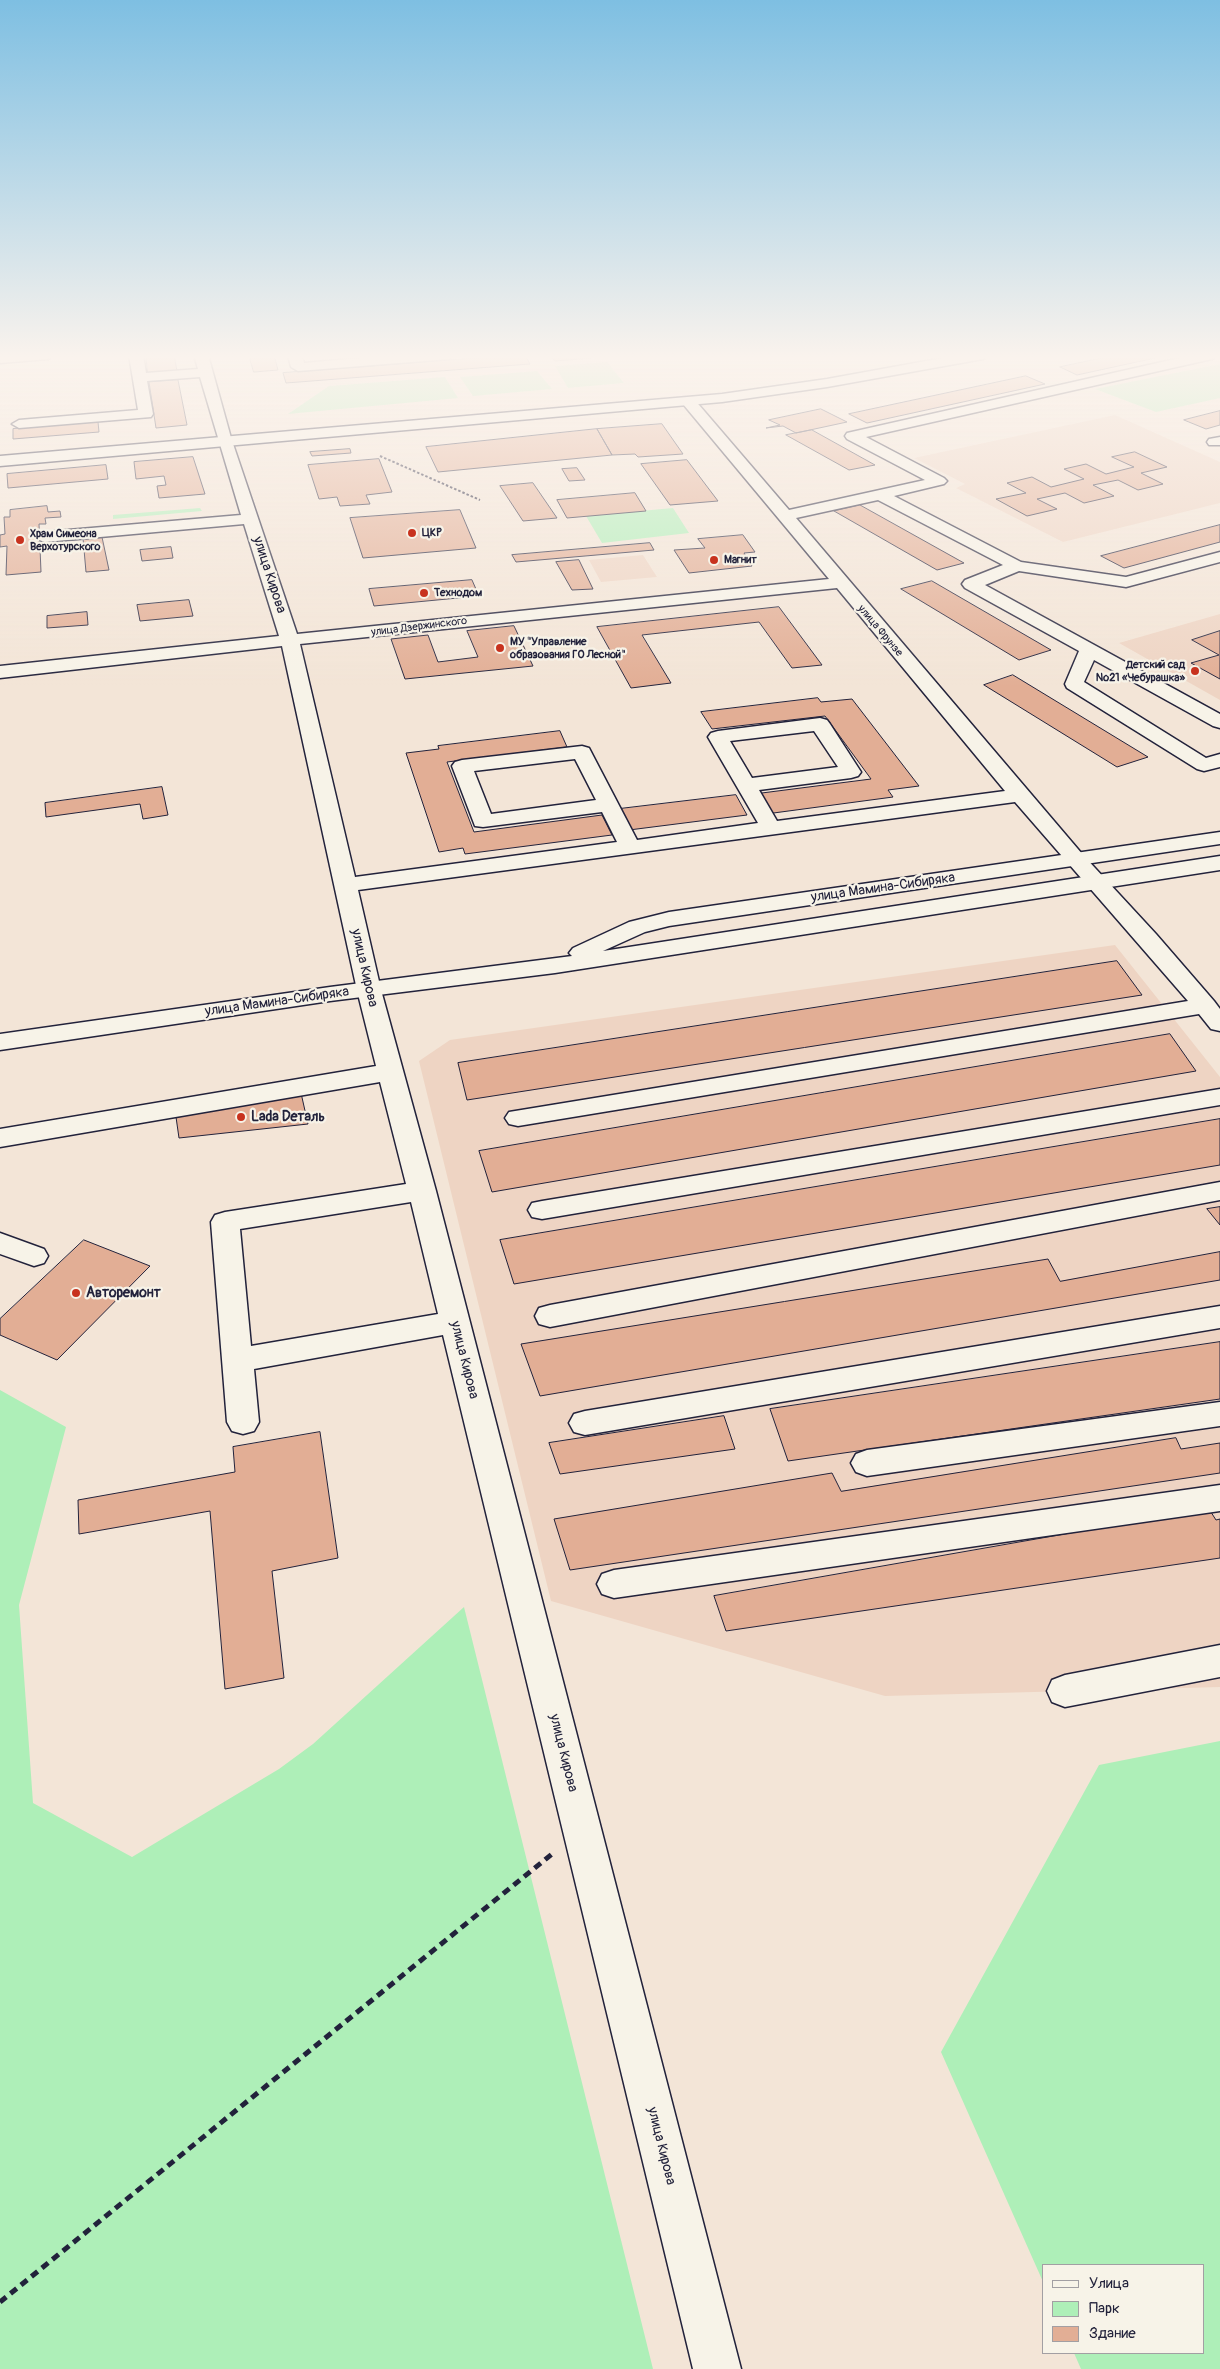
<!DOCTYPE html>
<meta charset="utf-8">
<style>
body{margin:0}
#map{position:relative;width:1220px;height:2369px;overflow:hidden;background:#f3e5d7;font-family:Pangolin,sans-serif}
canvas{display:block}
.legend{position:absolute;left:1042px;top:2264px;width:162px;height:90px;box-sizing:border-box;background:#f7f3e8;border:1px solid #a29fa3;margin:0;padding:6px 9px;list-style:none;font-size:15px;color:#22223b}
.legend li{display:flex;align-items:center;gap:10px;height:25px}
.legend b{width:25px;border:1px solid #a29fa3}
</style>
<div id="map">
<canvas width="1220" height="2369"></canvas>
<ul class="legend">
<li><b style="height:6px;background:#f7f3e8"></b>Улица</li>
<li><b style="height:14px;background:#aeefb8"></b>Парк</li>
<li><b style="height:14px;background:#e2ae95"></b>Здание</li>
</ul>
</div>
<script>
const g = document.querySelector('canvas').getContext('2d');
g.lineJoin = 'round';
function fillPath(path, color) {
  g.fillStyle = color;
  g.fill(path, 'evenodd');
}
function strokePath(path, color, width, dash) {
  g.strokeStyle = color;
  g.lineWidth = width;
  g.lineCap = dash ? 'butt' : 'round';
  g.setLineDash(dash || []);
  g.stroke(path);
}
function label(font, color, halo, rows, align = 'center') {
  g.font = font + ' Pangolin,sans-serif';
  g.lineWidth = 4.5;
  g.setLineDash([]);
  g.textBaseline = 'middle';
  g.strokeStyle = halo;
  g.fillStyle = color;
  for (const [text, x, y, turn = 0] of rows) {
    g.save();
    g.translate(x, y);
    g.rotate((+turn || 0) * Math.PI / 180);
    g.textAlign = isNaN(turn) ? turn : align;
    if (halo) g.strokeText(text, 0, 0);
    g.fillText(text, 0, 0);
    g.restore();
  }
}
const built = new Path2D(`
 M1115,415l105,47v41l-157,39 -107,-54 9,-4 -51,-26z
 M643,555l14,22 -56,5 -12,-22z
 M1220,614v86l-101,-57z
 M1115,945l105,132v610l-335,9 -334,-95 -132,-540 31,-21z`);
const green = new Path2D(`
 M607,362l17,21 -56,5 -13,-22z
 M1220,364v34l-64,14 -61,-23z
 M537,371l15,18 -79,7 -13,-19z
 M445,377l13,21 -170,16 41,-28z
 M200,508l2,3 -89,8v-4z
 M673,508l16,25 -87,10 -16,-27z
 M0,1390l66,37 -47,178 14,198 99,54 147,-88 34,-25 151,-137 189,762h-653z
 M1220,1741v628h-139l-7,-16h130v-88h-160v19l-103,-232 158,-287z`);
const building = new Path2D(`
 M146,355h28l3,16 -29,2z
 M249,355h25l4,15 -24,2z
 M514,355h11l5,9 -244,19 -3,-10z
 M551,355h75l-71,6z
 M1116,355h53l-92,20 -17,-8z
 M1026,376l19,8 -178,39 -18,-9z
 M178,380l9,45 -31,3 -7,-46z
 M821,409l26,13 -51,11 -13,-7 -17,2 14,-3 -11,-5z
 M1220,411v14l-14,4 -22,-9z
 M98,422l1,10 -86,7v-10z
 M662,424l21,30 -45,3 -3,-3 -23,1 -15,-26z
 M597,429l15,26 -174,17 -12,-25z
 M812,430l63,35 -26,5 -63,-35z
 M350,449l1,4 -39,3 -2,-4z
 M1135,452l32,15 -26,6 22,11 -25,6 -20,-10 -25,5 21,11 -30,7 -19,-10 -28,6 20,10 -30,7 -31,-17 30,-6 -19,-10 25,-6 19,10 33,-8 -20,-10 22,-5 20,10 28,-7 -22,-10z
 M193,457l12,37 -46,4 -2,-12 9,-1 -2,-9 -28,3 -2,-17z
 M379,459l13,33 -26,3 4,9 -30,2 -3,-9 -18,2 -11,-34z
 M687,460l31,41 -48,4 -29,-41z
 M106,465l2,14 -100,9 -1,-14z
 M577,468l8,12 -16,1 -7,-12z
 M533,483l24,35 -34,3 -23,-35z
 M635,493l11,18 -79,7 -10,-18z
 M860,505l104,58 -27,7 -103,-59z
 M47,506l1,6 12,-1 1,6 -16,1 1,6h-7l2,48 -35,3 1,-29 -7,1v-12l5,-1 -1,-17h6v-7z
 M460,510l16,38 -113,10 -13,-40z
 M1220,525v17l-96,26 -23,-12z
 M743,535l12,17 -11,1 8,13 -63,7 -15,-23 31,-2 -7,-9z
 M102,537l7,33 -23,2 -3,-34z
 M650,543l4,7 -138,12 -4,-7z
 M171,547l2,11 -31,3 -2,-11z
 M579,560l14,29 -21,1 -16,-28z
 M472,580l7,16 -105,10 -5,-17z
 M932,581l119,69 -32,10 -118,-71z
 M189,600l4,16 -53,5 -3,-16z
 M779,607l43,58 -30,3 -33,-46 -117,13 29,48 -40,5 -34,-61z
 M87,612l1,13 -41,3v-12z
 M514,626l19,40 -128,13 -14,-40 37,-4 10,27 40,-5 -11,-26z
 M1220,631v48l-29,-16 28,-8 -27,-15z
 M1013,675l135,82 -31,10 -133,-82z
 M818,698l3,4 31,-3 67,87 -31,4 5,7 -127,17 -12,-20 117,-15 -46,-63 -113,13 -11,-17z
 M560,731l7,16 -120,15 27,70 128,-17 10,20 -147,19 -2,-6 -24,4 -33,-99 33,-4 -1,-3z
 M162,787l6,28 -25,4 -3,-15 -94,13 -1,-14z
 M736,795l11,20 -118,15 -10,-21z
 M1117,961l25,34 -675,105 -9,-37z
 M1170,1034l26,37 -704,121 -13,-41z
 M301,1093l7,31 -129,14 -4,-28z
 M1220,1119v46l-706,119 -14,-44z
 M1220,1207v18l-13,-16z
 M84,1240l66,26 -93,94 -57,-25v-16z
 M1220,1252v28l-680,116 -19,-52 527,-85 12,22z
 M1220,1342v57l-432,62 -18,-52z
 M724,1416l11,33 -175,25 -11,-31z
 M320,1432l18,126 -66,13 12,107 -59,11 -15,-178 -131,23 -1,-34 157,-28 -2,-25z
 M1176,1438l5,11 39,-6v30l-650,97 -16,-51 278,-46 9,18z
 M1209,1509l7,11 4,-1v39l-494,73 -12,-35z`);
const pathFar1 = new Path2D(`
 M380,456l100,44`);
const path = new Path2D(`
 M0,2302l552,-448`);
const minor = new Path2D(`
 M0,355h54l-6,4 -48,4z
 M129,355h14l3,18 52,-4 -4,-14h14l23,83 66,196 532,-55 -146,-175 -2,-3 2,-3h10l96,112 136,-30 -78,-41 -2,-3 2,-3 346,-78h25l-6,4 -346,78 78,41 3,3 -3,3 -50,12 127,66 105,15 94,-25v10l-94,25 -107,-16 -34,14 235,129v14l-7,-2 -119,-66 -10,22 122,76 14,-4v13l-16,4 -7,-2 -130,-81 -2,-4 14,-33 -114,-63 -3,-4 3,-4 38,-15 -125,-65 -82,18 287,337 73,79 58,67 6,8v22l-9,-2 -12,-15 -681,112 -9,-2 -4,-6 4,-6 679,-111 -173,-199 -657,88 23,100 55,201 305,1178h-48l-250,-1034 -189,34 5,53 -5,9 -11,3 -11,-3 -5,-9 -16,-200 4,-7 10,-3 181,-28 -26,-102 -380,65v-18l376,-63 -19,-76 -75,-344 -282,32v-12l279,-30 -35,-112 -199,18 -6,-2 -2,-3 2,-3 6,-2 196,-17 -41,-138 -53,4 6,33 -2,3 -132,11 -7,-4 7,-4 119,-10zM837,588l168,203 -228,30 -18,-31 92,-12 7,-2 3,-4 -31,-48 -3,-4 -7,-2 -102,13 -7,2 -3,4 50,86 -121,17 -48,-92 -7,-2 -120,14 -7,2 -3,4 23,60 8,1 119,-15 15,30 -262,35 -55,-233zM814,731l24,36 -86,11 -22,-37zM575,759l21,41 -105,14 -17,-43zM411,1202l27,112 -187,32 -11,-117z
 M288,355h14l2,8 90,-8h61l-6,4 -151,12 -7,-4z
 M1220,437v8h-11l-2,-3 2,-3z
 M1220,1089v16l-678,114 -10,-2 -4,-7 4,-7 10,-2z
 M1220,1182v18l-670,127 -11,-3 -4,-8 4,-8 11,-3z
 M0,1233l44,16 4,7 -4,7 -10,3 -34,-12z
 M1220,1306v22l-635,107 -11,-3 -5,-9 5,-9 11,-3z
 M1220,1402v24l-353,50 -11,-4 -5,-9 5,-9 11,-4z
 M1220,1485v26l-606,87 -12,-4 -5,-10 5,-10 12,-4z
 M1220,1645v32l-155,30 -13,-5 -5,-11 5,-11 13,-5z`);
const major = new Path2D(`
 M959,355h30l-6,4 -156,28 -105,15 -722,64v-10l722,-62 105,-15z
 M1220,832v12l-551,82 -24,6 -42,19 617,-95v14l-665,103 -225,28 -330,49v-16l330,-47 242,-31 -3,-3 4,-5 56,-26 40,-10z`);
const markers = [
 [412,533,5,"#c8321e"],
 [20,540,5,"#c8321e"],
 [714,560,5,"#c8321e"],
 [424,593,5,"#c8321e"],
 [500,648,5,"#c8321e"],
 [1195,671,5,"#c8321e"],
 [241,1117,5,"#c8321e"],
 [76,1293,5,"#c8321e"]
];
const farPoinames = [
 ["ЦКР",422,533],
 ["Храм Симеона",30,534],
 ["Верхотурского",30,547],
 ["Магнит",724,560],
 ["Технодом",434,593],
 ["МУ \"Управление",510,642],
 ["образования ГО Лесной\"",510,655],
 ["Детский сад",1185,665,"right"],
 ["№21 «Чебурашка»",1185,678,"right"]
];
const farStreetnames = [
 ["улица Дзержинского",419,627,-7],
 ["улица Фрунзе",880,631,50]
];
const streetNames = [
 ["улица Кирова",269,575,72],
 ["улица Мамина-Сибиряка",883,888,-8],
 ["улица Кирова",364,968,77],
 ["улица Мамина-Сибиряка",277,1002,-8],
 ["улица Кирова",464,1360,76],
 ["улица Кирова",563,1753,76],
 ["улица Кирова",661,2146,76]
];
const poiNames = [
 ["Lada Dеталь",251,1117],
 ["Авторемонт",86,1293]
];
fillPath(built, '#eed4c3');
fillPath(green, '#aeefb8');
fillPath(building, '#e2ae95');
strokePath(building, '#22223b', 1);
strokePath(minor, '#22223b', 3);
strokePath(major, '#22223b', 3);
strokePath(pathFar1, '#22223b', 2, [2.5, 2]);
strokePath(path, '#22223b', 5, [8, 5.5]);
fillPath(minor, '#f7f3e8');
fillPath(major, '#f7f3e8');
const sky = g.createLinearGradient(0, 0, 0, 687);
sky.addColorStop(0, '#7ebfe2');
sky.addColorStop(0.52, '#faf3ed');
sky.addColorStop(1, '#faf3ed00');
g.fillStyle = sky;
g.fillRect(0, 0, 1220, 687);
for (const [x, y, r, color] of markers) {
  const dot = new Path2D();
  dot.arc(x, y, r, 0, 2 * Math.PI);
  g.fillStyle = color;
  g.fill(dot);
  strokePath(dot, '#f7f3e8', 2);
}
label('bold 11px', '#22223b', '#f7f3e8', farPoinames, 'left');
label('11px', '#22223b', '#f7f3e8', farStreetnames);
label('14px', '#22223b', '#f7f3e8', streetNames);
label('bold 14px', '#22223b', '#f7f3e8', poiNames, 'left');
</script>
